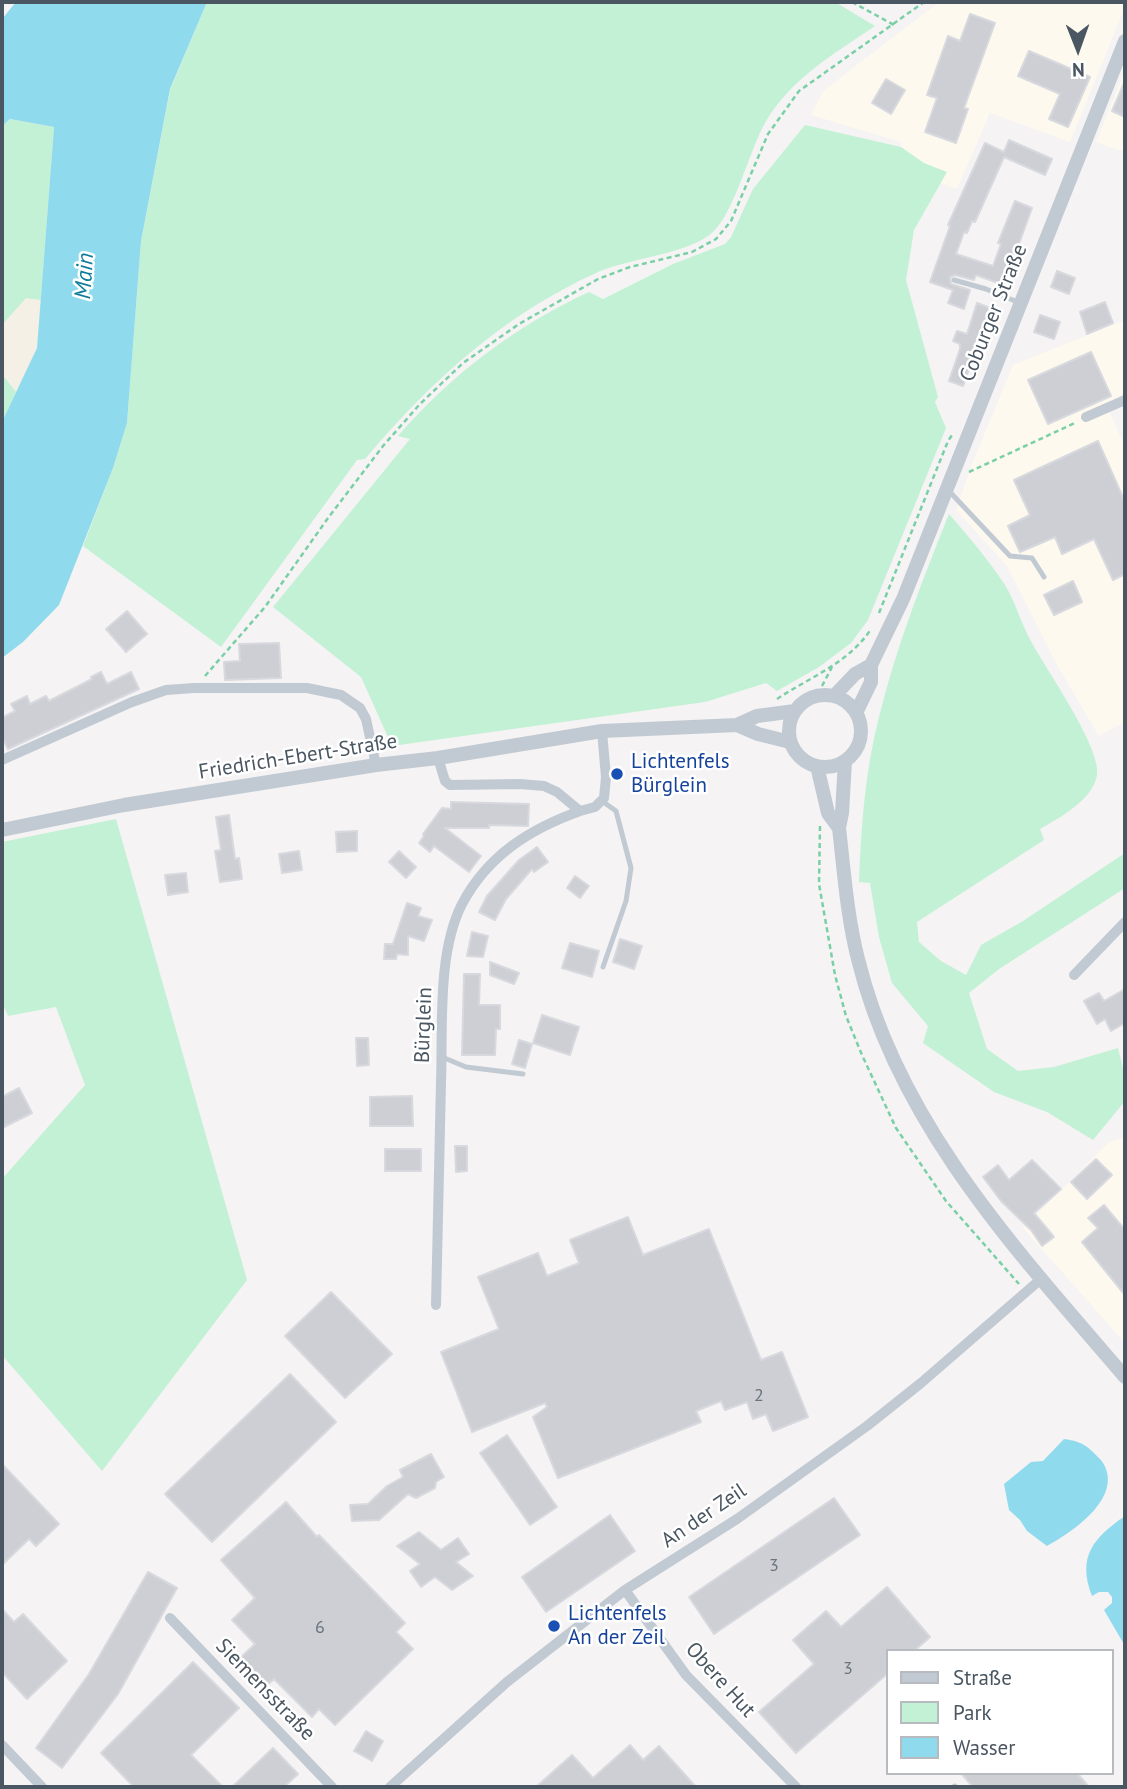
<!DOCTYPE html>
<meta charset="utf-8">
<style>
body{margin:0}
#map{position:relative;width:1127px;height:1789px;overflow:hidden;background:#f5f3f3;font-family:"PT Sans",sans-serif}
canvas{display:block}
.frame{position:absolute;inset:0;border:4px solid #4a5661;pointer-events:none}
.legend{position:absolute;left:886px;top:1649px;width:228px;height:126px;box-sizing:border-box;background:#fff;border:2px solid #b7bbc0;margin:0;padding:9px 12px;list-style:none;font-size:21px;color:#4a5661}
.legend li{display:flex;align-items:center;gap:14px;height:35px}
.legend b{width:35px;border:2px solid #b7bbc0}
.north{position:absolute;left:1043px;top:14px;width:70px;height:70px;-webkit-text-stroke:5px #fff;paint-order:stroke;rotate:179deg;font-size:19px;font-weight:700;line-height:28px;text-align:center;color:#4a5661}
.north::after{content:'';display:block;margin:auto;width:24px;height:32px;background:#4a5661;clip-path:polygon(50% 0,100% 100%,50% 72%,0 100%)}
</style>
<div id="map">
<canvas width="1127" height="1789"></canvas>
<div class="frame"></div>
<ul class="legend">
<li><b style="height:9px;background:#c1cad2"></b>Straße</li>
<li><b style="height:19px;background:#c3f1d5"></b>Park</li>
<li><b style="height:19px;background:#90daee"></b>Wasser</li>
</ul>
<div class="north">N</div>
</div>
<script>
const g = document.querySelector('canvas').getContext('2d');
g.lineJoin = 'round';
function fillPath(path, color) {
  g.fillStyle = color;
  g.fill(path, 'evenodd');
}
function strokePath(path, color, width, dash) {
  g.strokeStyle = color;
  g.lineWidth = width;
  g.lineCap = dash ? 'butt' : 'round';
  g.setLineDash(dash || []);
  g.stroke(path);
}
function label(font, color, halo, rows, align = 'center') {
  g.font = font + ' "PT Sans",sans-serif';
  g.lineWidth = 5;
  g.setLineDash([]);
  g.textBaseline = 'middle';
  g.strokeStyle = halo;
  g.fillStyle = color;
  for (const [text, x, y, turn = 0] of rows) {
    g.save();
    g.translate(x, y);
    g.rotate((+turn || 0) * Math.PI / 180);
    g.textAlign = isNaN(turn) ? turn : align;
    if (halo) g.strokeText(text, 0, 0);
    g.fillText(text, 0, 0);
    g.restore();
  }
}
const commercial = new Path2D(`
 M939,2h186v5l-55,135 -80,-29 -33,76 -58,-19 2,-28 -90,-27 12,-24z
 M1125,71v81l-29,-10z
 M1125,320v73l-19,11 19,43v275l-26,14 -41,-69 -51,-101 -51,-56 16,-46 41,-99z
 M1125,1137v206l-102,-115 86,-86z`);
const green = new Path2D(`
 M207,2h628l40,24c-41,28 -84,52 -110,97 -16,28 -30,88 -52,109 -24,22 -83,26 -115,40 -95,43 -166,108 -233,187l-8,1 -136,187 -138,-101 30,-78 14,-45 14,-182 29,-151z
 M10,119l44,8 -17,221 -35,74v-296z
 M805,125l96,22 23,16 23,9 -33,58 -8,50 32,117 -3,5 11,26 -78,192 -17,23 -32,24 -42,24 -11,-8 -61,19 -313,44 -31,-69 -88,-70 137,-168 -12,-3c53,-61 117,-110 191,-144l14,7 70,-35 52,-20 6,-7 22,-48z
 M949,514c20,23 39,45 56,71 11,18 16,39 27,58 14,26 70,106 65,132 -4,25 -38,43 -57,54l4,11 -127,82 2,20 22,19 25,14 15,-30 42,-24 102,-68v35l-126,81 -30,24 18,56 31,22 36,-4 64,-19 7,28v25l-32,39 -46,-28 -53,-20 -71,-49 5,-17 -36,-43 -13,-46 -9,-54 -11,-1c2,-55 6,-111 20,-165 17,-70 43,-136 70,-203z
 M116,819l131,461 -145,191 -100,-116v-176l83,-94 -29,-78 -48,9 -6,-14v-160z`);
const sand = new Path2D(`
 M26,298l15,2 -4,48 -21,44 -14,-18v-49z`);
const water = new Path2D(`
 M16,2h191l-37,87 -29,152 -14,182 -14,45 -54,137 -36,37 -21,16v-236l35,-74 17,-221 -44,-8 -8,7v-107z
 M1064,1439c20,3 23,7 37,21 26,35 -28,72 -54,86l-20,-15 -7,-11 -11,-10 -5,-26 27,-22 12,-1z
 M1125,1516v130l-21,-36 8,-7v-6l-4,-5h-9l-7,4c-15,-39 1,-58 33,-80z`);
const building = new Path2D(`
 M970,14l25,9 -31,85 4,1 -12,34 -31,-11 12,-34 -10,-3 21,-59 12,5z
 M1029,51l61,26 -22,50 -19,-8 11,-25 -42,-18z
 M886,79l19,11 -14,24 -19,-11z
 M1125,81v36l-13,-6z
 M1009,140l43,19 -7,16 -41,-18 -29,65 -3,-1 -5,12 -3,-1 -8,22 37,12 8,-22 -3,-1 17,-42 17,7 -28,77 -28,-10 -2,5 -19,-5 -5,2 1,7 19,6 -6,19 -16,-6 5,-13 -23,-8 20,-56 -2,-1 37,-82 19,9z
 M1057,271l18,7 -6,16 -18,-7z
 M1105,302l8,21 -26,11 -7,-22z
 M977,303l16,6 -6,17 -2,-1 -22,61 -14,-5 11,-32v-5l-7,-3 4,-10 10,3z
 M1040,315l20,7 -6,17 -20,-7z
 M1091,352l20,44 -63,28 -20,-44z
 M1098,441l27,61v72l-12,6 -19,-41 -32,15 -7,-17 -35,15 -12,-26 22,-11 -16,-35z
 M1073,581l9,21 -28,13 -10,-20z
 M127,611l20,23 -21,18 -20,-23z
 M279,643l2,35 -56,2 -1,-18 16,-1 -1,-17z
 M101,672l6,12 24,-12 8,17 -131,60 -6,-12v-19l13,-7 -4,-7 16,-8 3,8 16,-8 3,5 43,-22 -1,-2z
 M451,802l78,2 -1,22 -39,-1v3h-44l36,28 -12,16 -35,-26 -4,6 -11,-9 5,-7 -1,-2 19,-26 9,1z
 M229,815l6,44 4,-1 3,21 -22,3 -5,-31 6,-1 -5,-33z
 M357,831v20l-20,1 -1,-20z
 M537,847l11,15 -14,10 -2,-3 -26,30 -11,21 -16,-8 8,-16 32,-36z
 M299,851l3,19 -20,3 -3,-19z
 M399,851l17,16 -10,11 -17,-16z
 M186,873l2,19 -20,3 -3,-20z
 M575,876l14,10 -9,12 -13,-10z
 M407,903l14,5 -3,8 14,4 -8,21 -16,-5v19l-11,-1 -1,5h-12l1,-15h8z
 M472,932l16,4 -5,21 -16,-1z
 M620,939l22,7 -8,23 -21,-7z
 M570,943l29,8 -7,26 -30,-9z
 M490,962l29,11 -5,11 -24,-9z
 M464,974h16l-1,31h21v24h-4l-1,26h-33z
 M1125,989v34l-14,8 -6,-12 -8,5 -13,-23 15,-8 5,8z
 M542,1015l37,12 -9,28 -37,-12z
 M356,1038h12l1,27 -12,1z
 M519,1040l13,4 -7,24 -13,-4z
 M19,1088l13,25 -30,15v-31z
 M412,1096l1,30h-43v-29z
 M455,1146h12v25l-11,1z
 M385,1149h36v22h-36z
 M1096,1159l16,16 -25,24 -16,-17z
 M1032,1160l29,29 -27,24 20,24 -12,9 -11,-16 -30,-29 -18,-24 15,-12 11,15z
 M1104,1205l21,25v65l-43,-53 16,-14 -10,-10z
 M628,1217l15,38 66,-26 52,131 21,-8 26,65 -35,14 -7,-17 -13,5 -6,-17 -22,8 -4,-9 -25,10 5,11 -143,56 -25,-61 14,-10 -2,-4 -73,29 -31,-80 58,-23 -21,-52 60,-24 9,23 32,-13 -9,-23z
 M331,1292l61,62 -47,44 -60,-62z
 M290,1374l46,48 -124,120 -47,-48z
 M507,1435l50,72 -27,18 -50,-72z
 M431,1454l13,23 -8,5 -1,6 -19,10 -8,-4 -29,26 -27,1 -2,-16 18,-1 19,-18 16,-9 -3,-7z
 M2,1464l57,60 -23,22 -7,-7 -27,26z
 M834,1498l26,37 -146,99 -25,-37z
 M286,1502l31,35 2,-2 86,88 -9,9 17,17 -78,76 -16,-16 -7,8 -38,-38 -9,8 -27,-27 17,-16 -23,-24 23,-22 -34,-38z
 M610,1515l25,36 -89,61 -24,-35z
 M419,1532l22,18 17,-12 11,16 -13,8 17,14 -21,14 -17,-13 -14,10 -11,-16 10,-7 -23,-18z
 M148,1572l29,16 -59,106 -56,74 -26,-20 53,-74z
 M887,1587l43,50 -16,14h-27v23l-91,79 -37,-41 55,-48 -21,-24 33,-29 15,16z
 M2,1609l12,13 9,-8 44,47 -40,38 -25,-27z
 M193,1662l46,46 -48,47 32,32h-89l-33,-34z
 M366,1731l17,10 -11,20 -18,-10z
 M630,1745l13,15 16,-14 37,41h-160l36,-32 21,23z
 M273,1748l25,26 -14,13h-52z
 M961,1773h116l12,14h-116z`);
const path = new Path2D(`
 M852,2l42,23
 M969,472l108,-50
 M879,613l69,-172 4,-6
 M205,676l60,-69 63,-89 55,-72 37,-42 43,-41 56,-39 79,-45 32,-12 62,-15 24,-13 15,-18 37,-87 31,-43 125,-89
 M822,686l10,-19
 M777,699c33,-22 72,-36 94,-70
 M820,826l-1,58 16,91 11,41 16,39 34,73 50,73 73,83`);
const service = new Path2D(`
 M954,280l32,9 34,14
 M949,491l61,65 22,2 12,19
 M602,801l14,10 15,57 -5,33 -23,66
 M442,1057l24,10 57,7
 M953,1787l2,-1`);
const minor = new Path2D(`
 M1086,417l39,-17
 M438,758l7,23 5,4 70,-1 24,2 13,6 23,19 15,-4 9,-9 2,-21 -4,-46
 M2,760l130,-58 34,-12 28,-2h113l34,7 19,13 6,11 10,46
 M1074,975l51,-53
 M436,1305c2,-74 3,-149 5,-223 2,-55 -4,-129 21,-178 26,-49 68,-75 118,-93
 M625,1590l61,85 110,112
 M170,1618l162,169
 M2,1745l40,42
 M390,1787l117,-105 118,-92 112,-71 130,-93 54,-43 120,-104`);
const tertiary = new Path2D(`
 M789 731a36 36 0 1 1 72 0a36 36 0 1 1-72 0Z
 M834,696l21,-22 16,-9
 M856,713l15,-31v-17l32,-66 222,-558
 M737,725l21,9 32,8
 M845,761l-3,52 -3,15c5,43 8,88 19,131 40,165 160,293 267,418
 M817,766l11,47 11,15
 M2,830l122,-25 252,-40 62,-7 164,-27 135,-6 20,-9 38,-5`);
const markers = [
 [617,774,7,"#1a4fb4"],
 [554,1626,7,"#1a4fb4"]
];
const numberNames = [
 ["2",759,1396],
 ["3",774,1566],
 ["6",320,1628],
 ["3",848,1669]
];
const streetNames = [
 ["Coburger Straße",994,313,-68],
 ["Friedrich-Ebert-Straße",298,757,-9],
 ["Bürglein",424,1025,-88],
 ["An der Zeil",704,1516,-34],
 ["Obere Hut",720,1680,48],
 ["Siemensstraße",265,1690,46]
];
const transitNames = [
 ["Lichtenfels",631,762],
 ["Bürglein",631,786],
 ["Lichtenfels",568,1614],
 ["An der Zeil",568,1638]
];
const waterNames = [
 ["Main",85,276,-86]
];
fillPath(commercial, '#fdf9ef');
fillPath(green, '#c3f1d5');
fillPath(sand, '#f5f0e5');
fillPath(water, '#90daee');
fillPath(building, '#cdcfd5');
strokePath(building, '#d7d9de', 2);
strokePath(path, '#7ad0a6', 2.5, [5, 3.5]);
strokePath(service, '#c1cad2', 5);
strokePath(minor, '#c1cad2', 10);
strokePath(tertiary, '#c1cad2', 14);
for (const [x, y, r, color] of markers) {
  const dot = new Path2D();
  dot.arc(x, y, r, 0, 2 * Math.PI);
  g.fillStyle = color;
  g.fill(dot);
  strokePath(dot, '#fff', 2.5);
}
label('18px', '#6b747e', null, numberNames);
label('21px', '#4a5661', '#fff', streetNames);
label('21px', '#164399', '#fff', transitNames, 'left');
label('italic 23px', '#0c7c9b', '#fff', waterNames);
</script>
